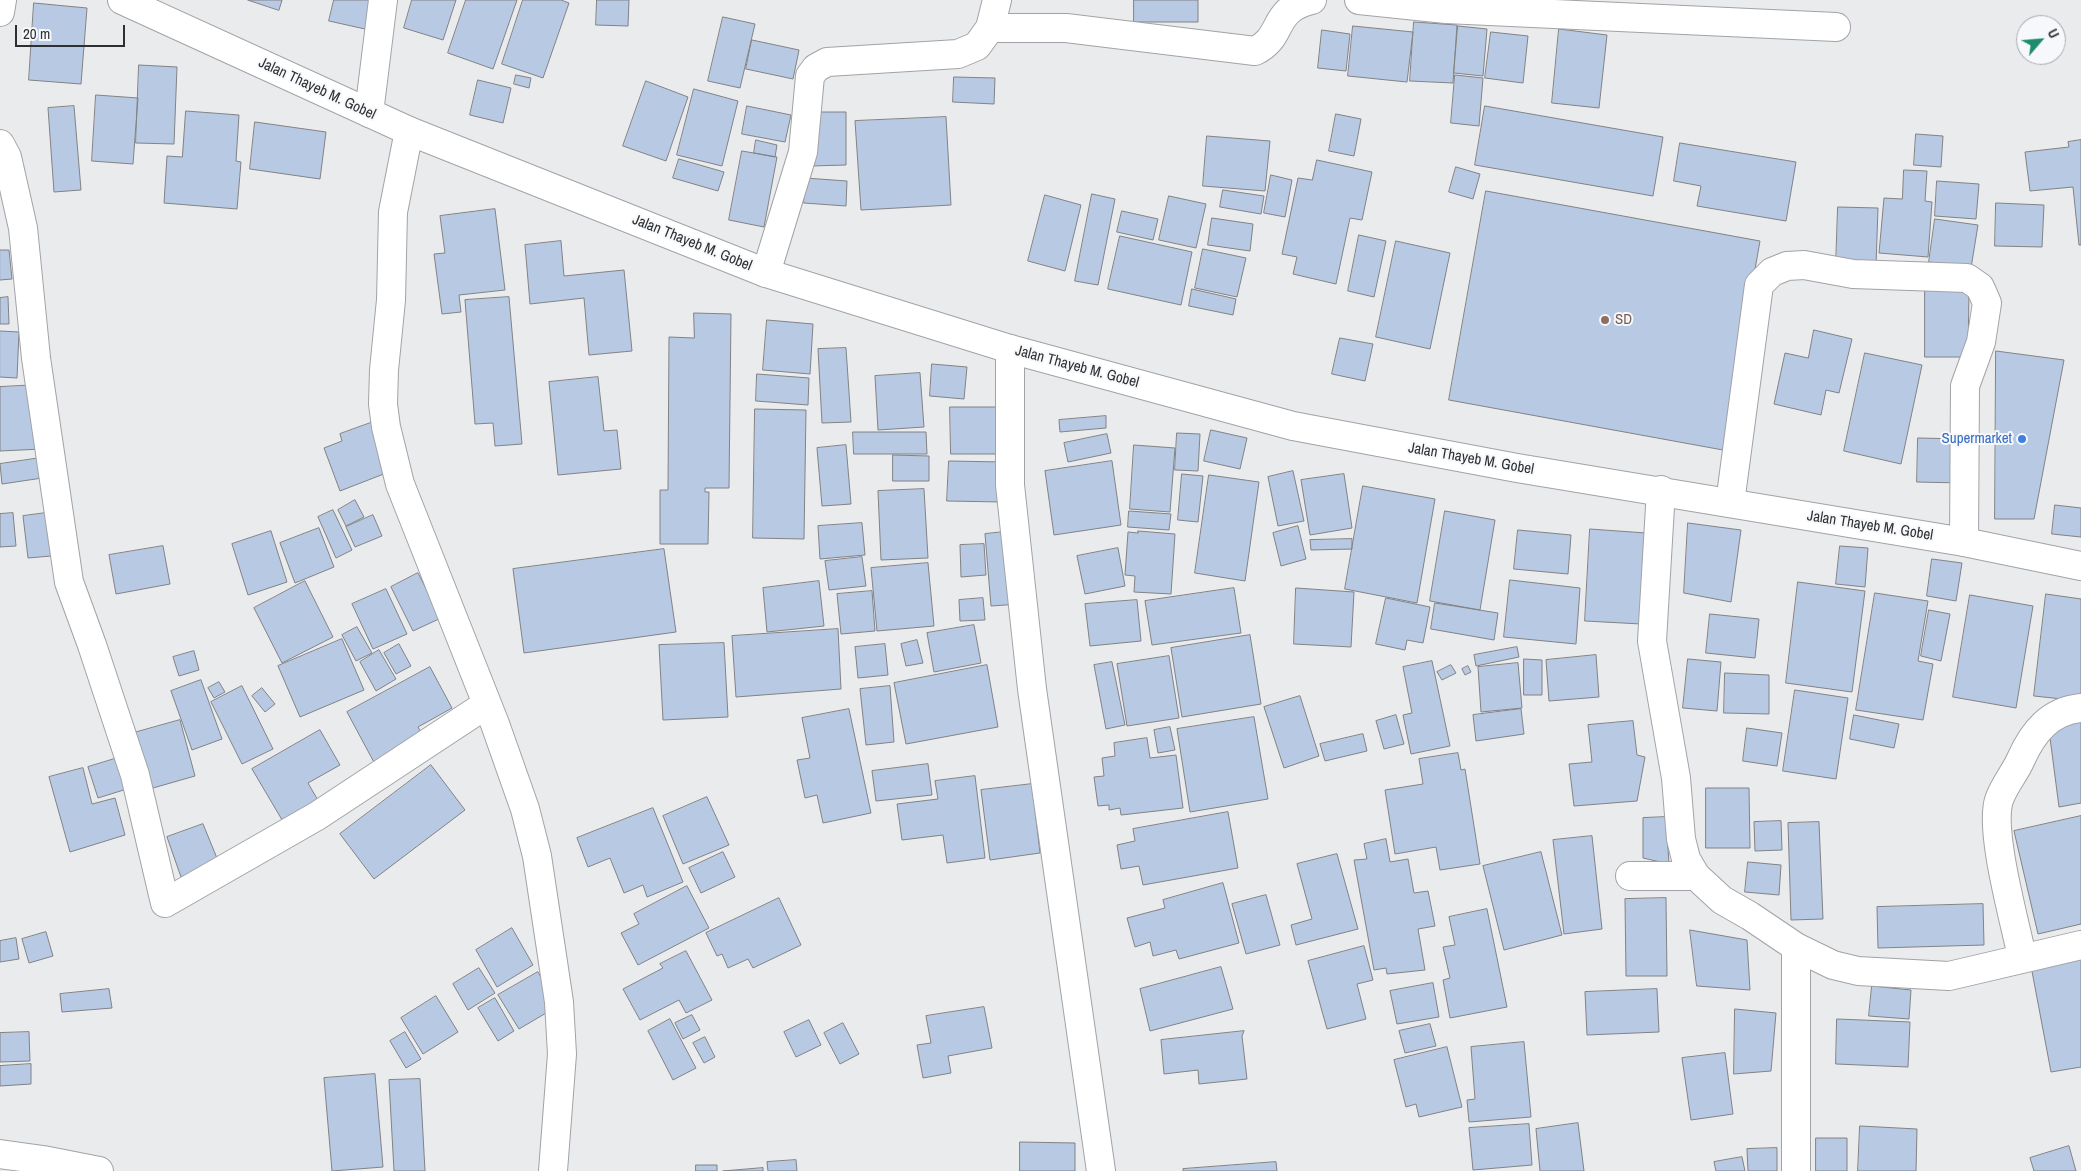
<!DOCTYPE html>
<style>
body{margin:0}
#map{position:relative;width:2081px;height:1171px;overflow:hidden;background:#e9ebed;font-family:"Archivo Narrow",sans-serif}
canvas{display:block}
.north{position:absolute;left:2016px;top:15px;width:50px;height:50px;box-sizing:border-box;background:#f6f8fb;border:1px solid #a6a8aa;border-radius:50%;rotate:63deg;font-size:14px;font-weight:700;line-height:20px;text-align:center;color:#2e2f30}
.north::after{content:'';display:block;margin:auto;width:18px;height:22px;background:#1e8d6d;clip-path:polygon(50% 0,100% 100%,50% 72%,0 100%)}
.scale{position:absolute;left:15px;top:25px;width:110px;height:22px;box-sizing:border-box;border:2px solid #2e2f30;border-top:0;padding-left:6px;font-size:15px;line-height:18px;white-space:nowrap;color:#2e2f30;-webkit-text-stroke:4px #f6f8fb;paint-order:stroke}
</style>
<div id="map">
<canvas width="2081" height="1171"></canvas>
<div class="north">U</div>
<div class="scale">20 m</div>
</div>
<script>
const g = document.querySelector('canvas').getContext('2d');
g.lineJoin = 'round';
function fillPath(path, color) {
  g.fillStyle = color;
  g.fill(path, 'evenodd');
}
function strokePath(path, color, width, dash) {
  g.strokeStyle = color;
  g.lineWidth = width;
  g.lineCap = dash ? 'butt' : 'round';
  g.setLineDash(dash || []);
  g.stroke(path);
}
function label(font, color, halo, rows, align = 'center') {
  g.font = font + ' "Archivo Narrow",sans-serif';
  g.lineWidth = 4;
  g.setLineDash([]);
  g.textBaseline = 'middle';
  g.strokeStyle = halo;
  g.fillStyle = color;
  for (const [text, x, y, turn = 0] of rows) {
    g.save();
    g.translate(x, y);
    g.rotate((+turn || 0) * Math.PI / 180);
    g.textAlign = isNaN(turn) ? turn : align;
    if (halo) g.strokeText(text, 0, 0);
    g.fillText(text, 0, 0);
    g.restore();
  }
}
const building = new Path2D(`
 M248,0h34l-3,10z
 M334,0h38l-7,29 -36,-8z
 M412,0h44l-13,40 -39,-12z
 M466,0h51l-24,69 -45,-16z
 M523,0h38l8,3 -26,75 -41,-14z
 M597,0h32l-1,26 -32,-1z
 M1134,0h64v22h-64z
 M34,3l53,5 -6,76 -52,-4z
 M723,17l32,7 -15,64 -32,-7z
 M1414,22l43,3 -4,58 -43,-2z
 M1353,26l60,6 -6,50 -59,-6z
 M1458,26l29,3 -4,47 -29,-3z
 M1559,29l48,6 -8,73 -47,-5z
 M1322,30l28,4 -4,37 -28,-3z
 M1491,32l37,4 -5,47 -38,-5z
 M752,40l47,10 -6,29 -47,-10z
 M139,65l38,2 -3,77 -38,-1z
 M516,75l15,3 -2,10 -15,-4z
 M1455,75l28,3 -4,48 -28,-3z
 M954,77l41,1 -1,26 -41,-2z
 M478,80l33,8 -8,35 -33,-8z
 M646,81l42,16 -22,64 -43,-15z
 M694,89l44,12 -16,65 -45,-11z
 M96,95l42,3 -5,66 -41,-3z
 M74,106l7,84 -27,2 -6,-84z
 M747,106l44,9 -6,27 -43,-8z
 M1485,106l178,31 -10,59 -178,-31z
 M186,111l53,4 -3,46 5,1 -4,47 -73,-6 3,-47 15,1z
 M811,112h35v53l-35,1z
 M1336,114l25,5 -7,37 -25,-5z
 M946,117l5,88 -90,5 -6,-89z
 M255,122l71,10 -6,47 -70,-10z
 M1916,134l27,2 -2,31 -27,-2z
 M1207,136l63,5 -5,50 -62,-5z
 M756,140l21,5 -2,12 -21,-4z
 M2081,140v105h-2l-6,-58 -43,4 -5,-39 44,-5 -1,-5z
 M1680,143l116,19 -10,59 -89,-15 4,-20 -27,-5z
 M742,151l35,6 -13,70 -35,-7z
 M679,159l45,13 -6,19 -45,-13z
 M1317,160l55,12 -10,48 -12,-2 -14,66 -43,-10 4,-17 -15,-3 16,-76 14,2z
 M1456,167l24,7 -7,25 -24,-7z
 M1904,170l23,1 -2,30 7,1 -4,55 -49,-4 5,-55 18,1z
 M1271,175l21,5 -7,37 -21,-4z
 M805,178l42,3 -1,25 -42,-3z
 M1937,181l42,3 -3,35 -41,-3z
 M1223,190l41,6 -3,18 -41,-7z
 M1486,191l274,50 -37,209 -274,-50z
 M1092,194l23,5 -17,86 -23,-4z
 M1045,195l36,10 -16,66 -37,-10z
 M1169,196l37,8 -10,44 -37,-8z
 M1996,203l48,2 -2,42 -47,-1z
 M1838,207l40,1 -2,58 -40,-1z
 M495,209l10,81 -46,5 2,17 -19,2 -8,-60 11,-1 -5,-37z
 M1122,211l36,8 -5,21 -36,-8z
 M1212,218l41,6 -3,27 -42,-6z
 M1935,219l43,6 -7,43 -42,-6z
 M1359,235l27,6 -12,56 -26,-6z
 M1120,236l72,16 -11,53 -73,-16z
 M561,241l3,35 60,-6 8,81 -43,4 -5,-57 -54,6 -5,-59z
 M1396,241l54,12 -20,96 -54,-12z
 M1203,249l43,9 -9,39 -42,-9z
 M0,250h9l3,29 -12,1z
 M1192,289l44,10 -3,16 -44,-9z
 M1925,290h44l-1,67h-43z
 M8,297l1,27h-9v-26z
 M509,297l13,147 -27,2 -2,-23 -18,1 -10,-124z
 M694,313l37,1 -2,174h-24v4h4l-1,52h-48v-54h8l1,-153 25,1z
 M767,320l46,4 -3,50 -47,-4z
 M1814,330l38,9 -13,54 -13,-3 -5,25 -47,-11 11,-51 23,5z
 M0,331l19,1 -2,46 -17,-1z
 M1340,338l33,6 -8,37 -33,-7z
 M846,348l5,74 -29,1 -4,-74z
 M1996,351l68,9 -30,159h-39z
 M1865,353l57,12 -21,99 -57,-13z
 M932,364l35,3 -3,32 -34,-3z
 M920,373l4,54 -46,3 -3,-54z
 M757,374l52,4 -1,27 -52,-4z
 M598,377l6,54 13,-1 4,39 -63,6 -9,-93z
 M38,385l4,64 -42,2v-64z
 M950,407h47l1,47h-47z
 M755,409l51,1 -2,129 -51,-1z
 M1106,416v12l-46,4 -1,-12z
 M376,421l18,49 -54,21 -16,-43 18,-7 -2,-7z
 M1211,430l36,8 -7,31 -36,-8z
 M853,432h73l1,22h-73z
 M1177,433l23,1 -2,37 -23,-1z
 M1107,434l4,19 -43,9 -4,-19z
 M1918,438l45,1 -1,44 -45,-1z
 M846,445l5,59 -29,2 -5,-58z
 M1134,445l41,3 -5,64 -40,-3z
 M893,455l36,1v25h-36z
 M47,457l2,20 -47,7 -2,-20z
 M949,461l54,1 -1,40 -55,-1z
 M1112,461l9,64 -67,10 -9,-64z
 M1293,471l11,50 -26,5 -10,-49z
 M1182,474l21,2 -5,46 -20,-2z
 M1344,474l8,54 -42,7 -9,-55z
 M1209,475l50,7 -14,99 -50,-8z
 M1363,486l72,13 -18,104 -72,-14z
 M924,489l4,69 -47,2 -3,-69z
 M355,500l9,17 -18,9 -8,-16z
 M2055,505l26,3v29l-29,-3z
 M333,510l19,40 -16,8 -18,-41z
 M1129,511l42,3 -2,16 -41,-3z
 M1445,511l50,9 -15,90 -50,-9z
 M13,513l3,33 -16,1v-33z
 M46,513l5,43 -23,2 -5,-42z
 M373,515l9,21 -27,11 -9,-20z
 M862,523l3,32 -45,4 -2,-33z
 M1688,523l53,7 -10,72 -47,-9z
 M1298,526l8,33 -25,7 -8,-33z
 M319,528l15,39 -39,16 -15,-40z
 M1590,529l56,4 -5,91 -56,-3z
 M1518,530l53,5 -3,39 -54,-5z
 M271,531l16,51 -39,13 -16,-51z
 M1014,531l6,73 -29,2 -6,-72z
 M1138,531l37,3 -4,60 -37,-2 1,-16 -10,-1 3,-43 10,1z
 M1352,539v10l-41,1 -1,-10z
 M984,544l2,31 -25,2 -1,-32z
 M163,546l7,38 -54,10 -7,-39z
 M1840,546l28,2 -3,39 -29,-3z
 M1118,548l7,38 -40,8 -8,-38z
 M664,549l12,83 -152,21 -11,-84z
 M862,557l4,29 -37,4 -4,-29z
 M1932,559l30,4 -6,38 -29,-5z
 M928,563l6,63 -57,5 -6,-63z
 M418,573l23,45 -28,13 -22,-44z
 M1510,580l70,8 -4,56 -72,-7z
 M305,581l28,56 -51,26 -28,-55z
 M819,581l5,45 -57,6 -4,-44z
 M1798,582l67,9 -13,101 -66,-9z
 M1234,588l7,45 -89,12 -7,-44z
 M1296,588l58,4 -3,55 -57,-3z
 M386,589l21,45 -34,15 -21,-45z
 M872,591l3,40 -34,3 -4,-40z
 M1875,593l53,8 -10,60 15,3 -10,56 -67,-10z
 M2046,594l35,5v102l-47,-5z
 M1970,595l63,11 -17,102 -63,-11z
 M983,598l2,22 -25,1 -1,-21z
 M1386,598l44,9 -7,36 -16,-3 -2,10 -29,-6z
 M1137,600l4,41 -51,5 -5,-42z
 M1435,603l63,10 -4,27 -63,-11z
 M1929,610l21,4 -9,47 -20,-5z
 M1710,614l49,5 -4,39 -49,-5z
 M974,625l7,38 -47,9 -7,-39z
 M357,627l15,26 -16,8 -14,-26z
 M838,629l3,60 -105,8 -4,-61z
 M1250,635l11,69 -79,13 -11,-69z
 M342,639l22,51 -64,27 -22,-51z
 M917,640l6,23 -17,3 -5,-22z
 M724,643l4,74 -65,3 -4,-75z
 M399,644l12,22 -15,8 -12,-21z
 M885,644l3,31 -30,3 -3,-31z
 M1517,647l2,10 -43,9 -2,-11z
 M379,650l17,29 -20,12 -16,-29z
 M194,651l5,19 -20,6 -6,-19z
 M1596,655l3,42 -50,4 -3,-41z
 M1169,656l10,62 -52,8 -10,-62z
 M1524,659l18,1v35h-18z
 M1688,659l33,3 -4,49 -34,-3z
 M1432,661l18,85 -39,8 -8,-39 9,-2 -9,-46z
 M1112,662l13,63 -19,4 -12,-64z
 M1518,663l4,45 -41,4 -3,-45z
 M987,665l11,62 -92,17 -12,-61z
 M1451,665l5,8 -14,7 -5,-8z
 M1468,666l3,6 -6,3 -3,-6z
 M430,667l22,41 -34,19 7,13 -49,26 -29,-54z
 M1725,673l44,2v39l-45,-1z
 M201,680l21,59 -30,11 -21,-59z
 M219,682l6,10 -11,6 -6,-10z
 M242,686l31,63 -31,15 -31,-62z
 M890,686l4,56 -28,3 -6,-56z
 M262,688l13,16 -10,8 -13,-16z
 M1795,690l53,8 -12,81 -53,-8z
 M1300,696l19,60 -35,12 -20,-61z
 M849,709l22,104 -48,10 -6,-28 -12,3 -8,-38 13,-2 -8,-40z
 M1521,709l3,25 -48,7 -3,-26z
 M1396,715l8,29 -20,5 -8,-28z
 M1854,715l45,9 -5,24 -44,-9z
 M1254,717l14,82 -78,13 -13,-83z
 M180,720l15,56 -49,14 -16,-56z
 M1633,721l4,34 8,2 -8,44 -63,5 -5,-42 23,-2 -4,-37z
 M2081,721v82l-22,4 -10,-77z
 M1170,727l5,23 -17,3 -4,-23z
 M1747,728l35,5 -5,33 -34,-5z
 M320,730l20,35 -32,18 15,26 -35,21 -36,-61z
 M1363,734l4,17 -42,10 -5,-17z
 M1147,738l3,20 26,-3 7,53 -62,7 -1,-7 -11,2v-5l-11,1 -4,-29 10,-1 -2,-18 13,-2 -1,-13z
 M1458,753l3,17 4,-1 15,95 -40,6 -4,-23 -41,7 -10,-64 38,-6 -4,-25z
 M121,757l9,31 -32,10 -10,-31z
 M928,764l4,31 -56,6 -4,-30z
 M431,765l34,45 -91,69 -34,-45z
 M83,768l9,36 23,-6 10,37 -55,17 -21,-75z
 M975,776l10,82 -38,5 -4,-28 -41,5 -5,-36 41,-5 -3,-18z
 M1032,784l8,69 -50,7 -9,-70z
 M1706,788h43l1,60h-44z
 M707,797l22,48 -46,19 -20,-48z
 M653,808l30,74 -36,15 -4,-12 -19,8 -14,-35 -22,9 -11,-29z
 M1228,812l10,56 -95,17 -4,-19 -18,3 -4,-24 18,-4 -2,-12z
 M2081,816v108l-43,10 -24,-103z
 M1666,817l3,47 -26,-6v-40z
 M1781,821l1,29 -27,1 -1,-29z
 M1819,822l4,97 -32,1 -3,-97z
 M203,824l16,39 -38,14 -14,-40z
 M1592,836l10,93 -38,5 -11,-94z
 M1386,839l4,23 18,-3 6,34 14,-2 7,35 -17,3 7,41 -38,4 -1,-6 -12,2 -20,-110 13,-1 -3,-15z
 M723,852l12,25 -34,16 -12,-25z
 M1541,852l21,83 -58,15 -21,-84z
 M1337,854l21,75 -62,16 -5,-20 21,-6 -15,-55z
 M1748,862l33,3 -2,30 -34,-3z
 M1223,883l16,60 -60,16 -3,-9 -23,6 -3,-14 -15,5 -8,-29 38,-10 -2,-8z
 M687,886l22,42 -71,37 -17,-32 18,-9 -5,-10z
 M1266,895l14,50 -34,9 -14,-50z
 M779,898l22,47 -48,23 -5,-9 -20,9 -6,-14 -5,2 -11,-23z
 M1666,898l1,78h-41l-1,-77z
 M1983,904l1,41 -106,3 -1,-41z
 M1487,909l20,98 -57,11 -7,-38 7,-2 -7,-31 12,-2 -6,-28z
 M512,928l21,37 -36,22 -21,-37z
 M1690,930l57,10 3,50 -53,-4z
 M46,932l7,24 -24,7 -7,-24z
 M16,938l3,21 -19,3v-21z
 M1364,946l9,34 -16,4 9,35 -39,10 -19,-68z
 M686,951l26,49 -26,13 -7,-13 -39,20 -17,-31 40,-21 -3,-4z
 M2081,957v110l-30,5 -20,-106z
 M1221,967l12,42 -83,22 -10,-42z
 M479,968l16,25 -27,17 -15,-26z
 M538,972l20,34 -39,23 -21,-34z
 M1433,983l6,34 -42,7 -7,-33z
 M1872,986l39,4 -2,29 -40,-3z
 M109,989l3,19 -50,4 -2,-18z
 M1657,989l2,43 -72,3 -2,-43z
 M436,996l22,36 -35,22 -22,-36z
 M495,998l19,33 -16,10 -20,-33z
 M984,1007l8,41 -44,8 3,17 -28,5 -6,-33 14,-2 -5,-27z
 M1735,1009l41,4 -5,58 -37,3z
 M692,1015l8,15 -17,9 -8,-16z
 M670,1019l26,49 -23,12 -25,-49z
 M1837,1019l73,3 -2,45 -72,-3z
 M809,1020l12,25 -25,12 -12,-25z
 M843,1023l16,31 -19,10 -16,-31z
 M1430,1024l6,22 -31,7 -6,-22z
 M1244,1031l-2,5 5,43 -48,5 -1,-14 -34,4 -3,-34z
 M29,1032l1,29 -30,1v-29z
 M405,1032l16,27 -15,9 -16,-27z
 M705,1037l10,20 -11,6 -11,-20z
 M1524,1042l7,75 -62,5 -2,-22 8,-1 -4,-52z
 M1447,1047l15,60 -43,10 -3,-13 -10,3 -12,-47z
 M1725,1053l8,61 -42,6 -9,-62z
 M31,1064v20l-31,2v-20z
 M375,1074l8,93 -51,4 -8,-93z
 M420,1079l5,92h-31l-5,-91z
 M1578,1123l6,48h-44l-4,-42z
 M1529,1124l3,41 -59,5 -4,-42z
 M1860,1126l57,3 -1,42h-58z
 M1816,1138h31v33h-31z
 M1020,1142l55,1v28h-55z
 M2069,1146l7,25h-42l-4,-13z
 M1777,1148v23h-29l-1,-22z
 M1742,1157l3,14h-29l-2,-9z
 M796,1160l1,11h-29l-1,-9z
 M1276,1162l1,9h-94v-2z
 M696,1165h21v6h-21z
 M763,1168v3h-40z`);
const minor = new Path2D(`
 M997,0l-7,28h76l189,23c30,-14 15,-41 57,-51
 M1359,0l87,9 390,18
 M0,12l2,-12
 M369,113l14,-113
 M409,131l-16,81 -2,88 -7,70 -1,34 3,23 14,57 95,240 30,85 12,47 22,146 3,52 -9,117
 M0,144l7,13 16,71 13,130 33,224 23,63 43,130 30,128 152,-87 170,-112
 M766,273l37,-121 7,-76 6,-8 11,-6 131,-8 19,-8 13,-18
 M1010,349v136l22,204 69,482
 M1661,490l-9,151 24,137 5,61 5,20 10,17 26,24 28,16 46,31v224
 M1730,503l29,-218 13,-13 15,-6 17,-1 49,9 114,4 13,9 7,16 -6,39 -16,44 -1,156
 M1630,876h66
 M1796,947l37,18 25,6 91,5 132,-31
 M2022,957c-7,-35 -33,-126 -23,-157 5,-15 16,-27 22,-41 12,-27 29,-48 60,-51
 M0,1154l43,6 56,11`);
const major = new Path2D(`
 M122,0l287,131 357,142 244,76 283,77 224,42 447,74 117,24`);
const markers = [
 [1605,320,5,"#8d6e63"],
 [2022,439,5,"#3f7fe0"]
];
const streetNames = [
 ["Jalan Thayeb M. Gobel",317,89,25],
 ["Jalan Thayeb M. Gobel",692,243,22],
 ["Jalan Thayeb M. Gobel",1077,367,15],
 ["Jalan Thayeb M. Gobel",1471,459,10],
 ["Jalan Thayeb M. Gobel",1870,526,9]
];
const educationNames = [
 ["SD",1615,320]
];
const shopNames = [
 ["Supermarket",2012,439]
];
fillPath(building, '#b8c9e4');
strokePath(building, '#818285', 1);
strokePath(minor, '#a2a3a6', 30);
strokePath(major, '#a2a3a6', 30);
strokePath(minor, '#fff', 28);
strokePath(major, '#fff', 28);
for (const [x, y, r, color] of markers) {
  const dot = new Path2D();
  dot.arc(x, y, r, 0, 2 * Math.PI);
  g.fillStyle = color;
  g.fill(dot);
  strokePath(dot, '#f6f8fb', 2);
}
label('15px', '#2e2f30', '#f6f8fb', streetNames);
label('15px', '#785e54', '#f6f8fb', educationNames, 'left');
label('15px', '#366cbe', '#f6f8fb', shopNames, 'right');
</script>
